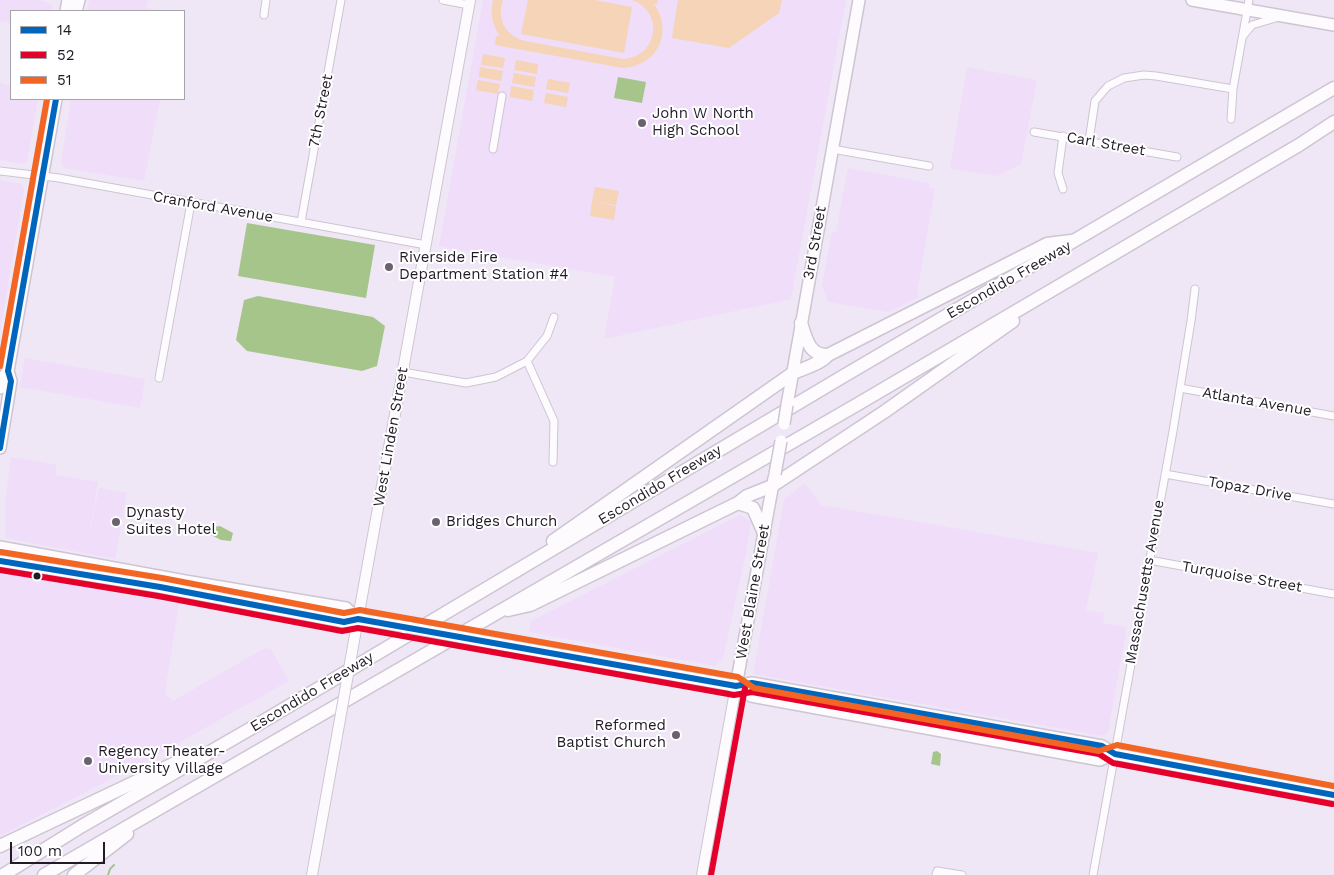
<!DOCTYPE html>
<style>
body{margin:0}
#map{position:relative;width:1334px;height:875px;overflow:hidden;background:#f0e7f6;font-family:"Work Sans",sans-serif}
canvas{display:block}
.legend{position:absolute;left:10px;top:10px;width:175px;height:90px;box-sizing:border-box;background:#fff;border:1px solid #a7a4a9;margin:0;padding:6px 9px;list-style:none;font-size:15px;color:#221b27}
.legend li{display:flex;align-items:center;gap:10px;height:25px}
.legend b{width:25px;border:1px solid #a7a4a9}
.scale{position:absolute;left:10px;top:842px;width:95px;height:22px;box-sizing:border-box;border:2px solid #221b27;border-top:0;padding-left:6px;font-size:15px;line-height:18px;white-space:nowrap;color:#221b27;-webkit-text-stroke:4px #fff;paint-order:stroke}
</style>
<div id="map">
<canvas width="1334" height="875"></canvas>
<ul class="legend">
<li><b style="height:6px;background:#0065bd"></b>14</li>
<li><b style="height:6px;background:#e4002b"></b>52</li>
<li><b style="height:6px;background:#f26522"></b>51</li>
</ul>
<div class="scale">100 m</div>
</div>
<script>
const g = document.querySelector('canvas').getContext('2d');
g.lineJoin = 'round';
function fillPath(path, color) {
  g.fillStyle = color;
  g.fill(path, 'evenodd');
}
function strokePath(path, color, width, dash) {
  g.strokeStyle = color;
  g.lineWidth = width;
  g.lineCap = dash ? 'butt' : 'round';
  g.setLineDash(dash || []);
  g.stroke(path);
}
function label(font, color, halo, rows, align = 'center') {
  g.font = font + ' "Work Sans",sans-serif';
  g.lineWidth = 4;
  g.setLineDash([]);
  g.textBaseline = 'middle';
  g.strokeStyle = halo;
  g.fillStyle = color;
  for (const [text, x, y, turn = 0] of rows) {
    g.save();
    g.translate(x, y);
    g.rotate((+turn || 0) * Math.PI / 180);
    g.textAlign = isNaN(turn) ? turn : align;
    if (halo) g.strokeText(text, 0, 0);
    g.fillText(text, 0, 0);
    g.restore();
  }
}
const built = new Path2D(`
 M0,0h36l16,4 -1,7h-40v12l-11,-2z
 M89,0h59l-2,8 18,3h-77z
 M483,0h363l-55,299 -187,40 11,-62 -176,-31z
 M967,67l70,13 -16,84 -24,12 -47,-7z
 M0,83l11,3v13h27l-11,62 -4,3 -23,-4z
 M71,99h89l-16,82 -80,-13 -3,-5z
 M848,168l81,15v5l6,1 -18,103 2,5 -31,15 -60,-10 -6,-17 10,-53h4z
 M0,180l21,4 3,6 -24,142z
 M25,358l120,21 -5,29 -120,-21z
 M11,457l46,8 -2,10 43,7 -11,65 12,-59 28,5 -12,66 -110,-21v-34z
 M805,483l16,22 277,48 -12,57 18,3 -1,10 24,4 -19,105 -5,4 -350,-62 31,-174z
 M740,515l11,7 -4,26 -24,110 -8,8 -186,-34 2,-11z
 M0,571l179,33 -14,87v3l8,7 92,-53 6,1 18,32 -143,80 -146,75z`);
const green = new Path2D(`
 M493,0h10c-7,19 3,36 22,41l98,18c35,-2 42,-47 9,-59h26l-1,4h-3c20,29 3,62 -31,64l-128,-23 1,-9h4c-8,-11 -10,-23 -7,-36z
 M528,0h67l37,7 -8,46 -103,-19z
 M678,0h104l-3,13 -50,35 -57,-10z
 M483,54l22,4 -2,10 -22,-3z
 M516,60l22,4 -1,10 -23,-4z
 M480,67l23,4 -2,10 -22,-4z
 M514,73l22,4 -2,10 -22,-4z
 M548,79l22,4 -2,10 -22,-4z
 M478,80l22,4 -2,10 -22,-4z
 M511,86l23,4 -2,11 -22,-4z
 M546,93l22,4 -2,10 -22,-4z
 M595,187l24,4 -3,14 -24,-4z
 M592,201l24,5 -2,14 -24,-4z`);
const water = new Path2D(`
 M618,77l28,5 -4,21 -28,-5z
 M247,223l128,22 -9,53 -128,-22z
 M258,296l115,21 12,9 -8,40 -15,5 -115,-20 -11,-11 8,-40z
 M220,526l13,7 -2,8 -10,-1 -10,-5 3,-8z
 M937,751l4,3 -1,12 -9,-2 2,-12z`);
const stream = new Path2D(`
 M108,875l2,-6 4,-4`);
const street = new Path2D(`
 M443,0l26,5
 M264,15l2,-15
 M1243,36l9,-11 27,-8
 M1231,119l2,-30 16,-89
 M1034,132l143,25
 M1063,136l-5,37 5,16
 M1089,141l6,-40 13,-15 16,-8 20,-3 12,1 77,13
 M493,149l9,-53
 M832,149l97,17
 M0,171l59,7 367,67
 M301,222l40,-222
 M527,361l27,60 -1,41
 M403,372l63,11 30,-6 31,-16 20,-25 7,-19
 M159,378l32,-175
 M1180,388l154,28
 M1165,474l169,30
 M1149,560l185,34
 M936,875l1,-4 25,4
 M1093,875l80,-444 18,-110 4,-32`);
const secondary = new Path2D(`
 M355,635l115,-635
 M312,875l25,-139
 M702,875l34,-189`);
const primary = new Path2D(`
 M1192,0l142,25
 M66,11l2,-11
 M76,11l3,-11
 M0,388l2,-9 6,-8
 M787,405l72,-405
 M0,448l11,-67 -3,-10 48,-272
 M0,547l185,34 161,27 12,11
 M0,561l160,26 184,35 14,-3 49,8
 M493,643l243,43 16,-3 350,63 13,8 10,2 209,39
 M736,686l15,10 349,64 15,-6
 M736,686l38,-208`);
const highway = new Path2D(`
 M801,323c5,15 8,33 27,32
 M738,503l15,5 11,25
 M553,541l240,-168c12,-5 27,-9 35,-18l219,-111 24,-3
 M508,610l22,-5 208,-102 9,-7 25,-10 112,-74 129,-91
 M0,846l190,-90
 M3,875l79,-49 180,-104 580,-345 492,-289
 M44,875l814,-471 441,-259 35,-23
 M74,875l53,-41`);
const secondaryBridge = new Path2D(`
 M337,736l18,-101`);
const primaryBridge = new Path2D(`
 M784,424l3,-19
 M775,474l6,-33
 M407,627l86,16`);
const bus1 = new Path2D(`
 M0,448l11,-67 -3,-10 48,-272
 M0,561l160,26 184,35 14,-3 378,67 16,-3 350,63 13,8 219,41`);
const bus2 = new Path2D(`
 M0,570l158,26 184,35 16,-3 376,67 18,-3 347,62 14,9 219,41
 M711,875l34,-187`);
const bus3 = new Path2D(`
 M0,366l47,-267
 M1,552l161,26 182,35 16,-3 378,67 16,11 345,63 18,-6 217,41`);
const markers = [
 [642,123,5,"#6a626f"],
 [389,267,5,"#6a626f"],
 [116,522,5,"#6a626f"],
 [436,522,5,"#6a626f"],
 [37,576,4.5,"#221b27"],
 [676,735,5,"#6a626f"],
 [88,761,5,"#6a626f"]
];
const streetNames = [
 ["7th Street",321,111,-79],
 ["Carl Street",1106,144,10],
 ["Cranford Avenue",213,207,10],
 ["3rd Street",815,243,-80],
 ["Escondido Freeway",1009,280,-30],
 ["Atlanta Avenue",1257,402,10],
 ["West Linden Street",391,437,-80],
 ["Escondido Freeway",660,485,-31],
 ["Topaz Drive",1250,489,10],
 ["Turquoise Street",1242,577,10],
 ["Massachusetts Avenue",1145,582,-80],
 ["West Blaine Street",753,592,-80],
 ["Escondido Freeway",312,692,-31]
];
const poiNames = [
 ["John W North",652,114],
 ["High School",652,131],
 ["Riverside Fire",399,258],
 ["Department Station #4",399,275],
 ["Dynasty",126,513],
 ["Suites Hotel",126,530],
 ["Bridges Church",446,522],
 ["Reformed",666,726,"right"],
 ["Baptist Church",666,743,"right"],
 ["Regency Theater-",98,752],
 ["University Village",98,769]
];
fillPath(built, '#efddfa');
fillPath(green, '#f5d4b8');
fillPath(water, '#a6c58a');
strokePath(stream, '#a6c58a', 2);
strokePath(street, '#cdc5d2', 9);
strokePath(secondary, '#cdc5d2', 12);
strokePath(primary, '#cdc5d2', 14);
strokePath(highway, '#cdc5d2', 15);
strokePath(street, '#fdfbfe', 7);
strokePath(secondary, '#fdfbfe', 10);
strokePath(primary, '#fdfbfe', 11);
strokePath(highway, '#fdfbfe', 12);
strokePath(secondaryBridge, '#cdc5d2', 12, []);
strokePath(primaryBridge, '#cdc5d2', 14, []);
strokePath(secondaryBridge, '#fdfbfe', 10);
strokePath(primaryBridge, '#fdfbfe', 11);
strokePath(bus1, '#0065bd', 6);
strokePath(bus2, '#e4002b', 6);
strokePath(bus3, '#f26522', 6);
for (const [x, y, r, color] of markers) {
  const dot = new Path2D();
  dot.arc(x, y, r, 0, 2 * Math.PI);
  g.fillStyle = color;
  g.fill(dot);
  strokePath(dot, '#fff', 2);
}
label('15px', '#221b27', '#fff', streetNames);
label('15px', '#221b27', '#fff', poiNames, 'left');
</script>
